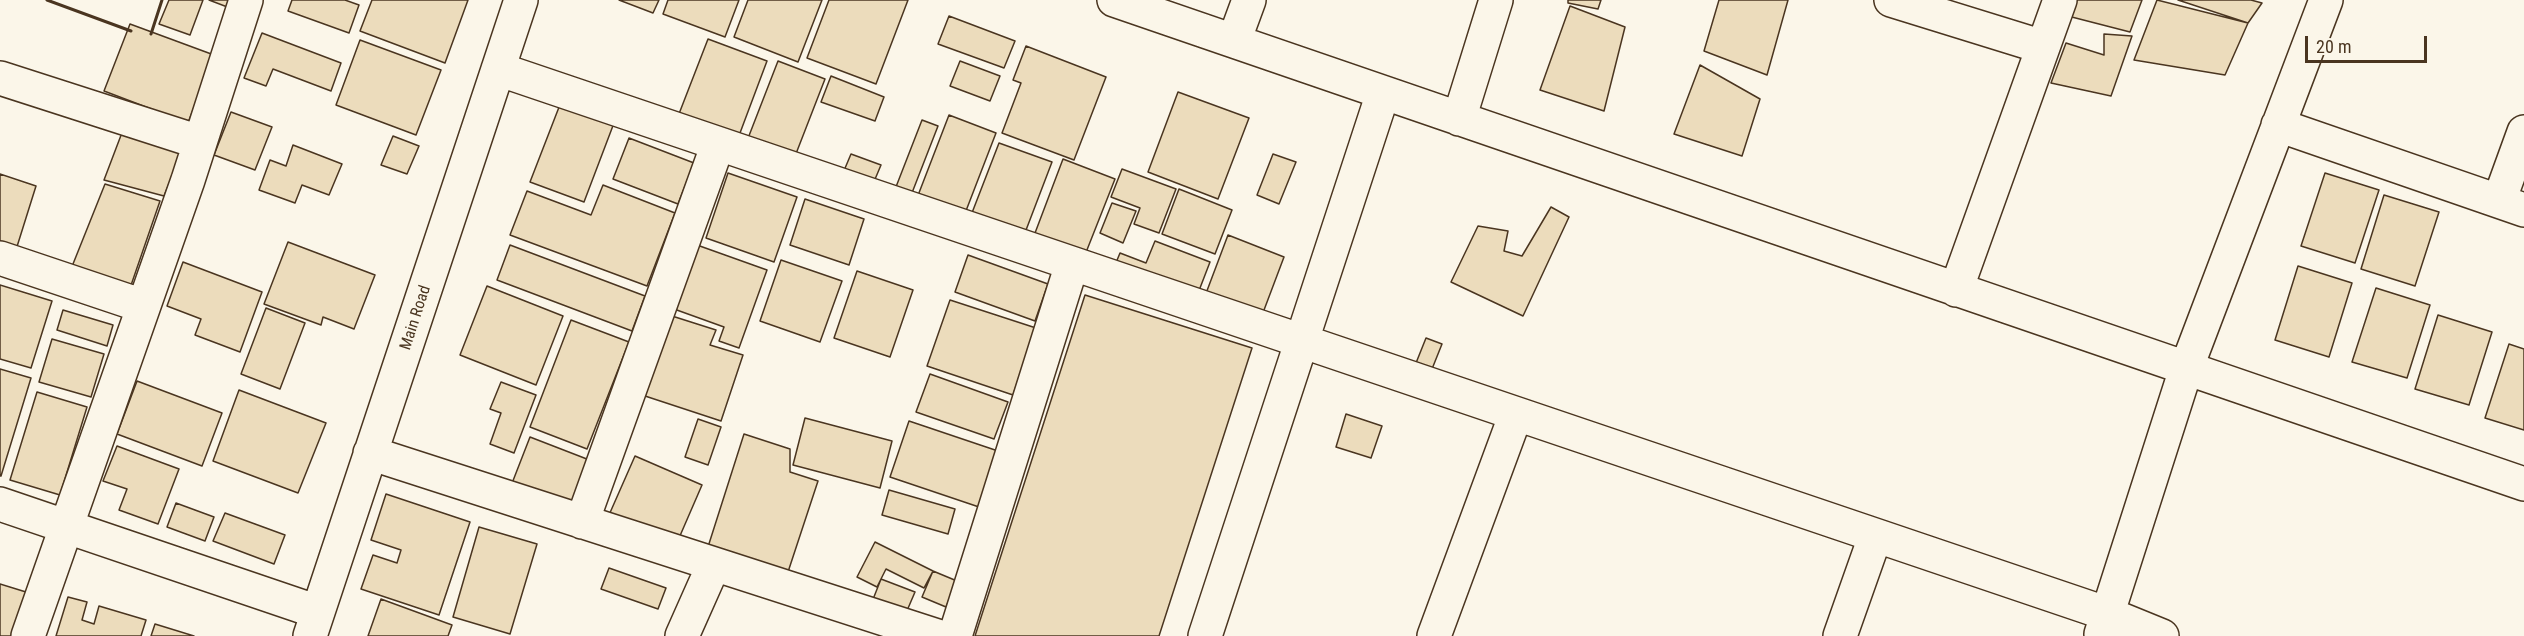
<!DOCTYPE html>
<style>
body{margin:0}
#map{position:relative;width:2524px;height:636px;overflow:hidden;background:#fbf6e9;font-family:"Roboto Condensed",sans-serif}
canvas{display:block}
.scale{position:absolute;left:2305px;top:36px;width:122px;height:27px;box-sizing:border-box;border:3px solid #4a3520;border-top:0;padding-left:8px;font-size:18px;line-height:21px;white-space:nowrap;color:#4a3520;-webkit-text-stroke:4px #fbf6e9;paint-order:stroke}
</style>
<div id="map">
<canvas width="2524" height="636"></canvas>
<div class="scale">20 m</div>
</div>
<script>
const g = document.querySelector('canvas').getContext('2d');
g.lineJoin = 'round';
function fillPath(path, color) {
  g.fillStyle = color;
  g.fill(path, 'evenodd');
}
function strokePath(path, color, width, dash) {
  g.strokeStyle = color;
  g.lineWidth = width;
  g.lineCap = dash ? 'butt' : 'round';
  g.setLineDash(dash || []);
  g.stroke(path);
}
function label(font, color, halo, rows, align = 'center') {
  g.font = font + ' "Roboto Condensed",sans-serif';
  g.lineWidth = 4.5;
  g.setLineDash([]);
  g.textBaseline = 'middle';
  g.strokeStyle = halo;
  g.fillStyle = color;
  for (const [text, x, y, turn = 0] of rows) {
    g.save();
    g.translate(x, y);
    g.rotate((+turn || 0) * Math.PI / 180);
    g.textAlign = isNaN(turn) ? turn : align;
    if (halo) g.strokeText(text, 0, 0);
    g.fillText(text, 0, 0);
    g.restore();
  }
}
const building = new Path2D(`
 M169,0h34l-13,35 -31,-11z
 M209,0h24l-3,8z
 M292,0h53l14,5 -10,28 -61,-22z
 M372,0h96l-23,63 -85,-32z
 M619,0h40l-6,13z
 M668,0h71l-14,37 -62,-23z
 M748,0h74l-24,62 -64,-25z
 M829,0h79l-32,84 -69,-26z
 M1568,0h33l-3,9 -30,-6z
 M1719,0h69l-21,75 -63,-24z
 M2069,0h73l-12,32 -66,-17z
 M2157,0l91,23 -23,52 -91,-15z
 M2178,0h73l11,3 -14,20z
 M1570,6l55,21 -21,84 -64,-21z
 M949,16l66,25 -11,27 -66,-24z
 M130,24l84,31 -26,68 -84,-32z
 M262,33l79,30 -10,28 -58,-22 -7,17 -22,-8z
 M2104,34l28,2 -21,60 -60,-13 15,-40 38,12z
 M708,39l59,22 -30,80 -60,-22z
 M360,40l81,30 -25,65 -80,-30z
 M1026,46l80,31 -32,83 -72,-27 19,-50 -8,-3z
 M778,61l47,18 -33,85 -47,-18z
 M960,61l40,15 -10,25 -40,-15z
 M1700,65l60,34 -18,57 -68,-22z
 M831,76l53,21 -9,24 -54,-19z
 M1178,92l71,26 -31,81 -70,-27z
 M561,102l53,21 -30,79 -54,-20z
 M231,112l41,15 -17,43 -41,-15z
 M949,115l47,18 -32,83 -47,-18z
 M922,120l16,6 -28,72 -16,-6z
 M123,130l60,19 -19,47 -60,-16z
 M393,136l26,10 -12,28 -26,-9z
 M629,138l65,25 -16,41 -65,-25z
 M999,143l53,19 -29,76 -53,-20z
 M293,145l49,19 -13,31 -27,-10 -7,18 -36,-13 11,-30 16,6z
 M851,154l30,11 -8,19 -30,-11z
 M1273,154l23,8 -17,42 -22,-9z
 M1063,159l52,20 -32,81 -51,-19z
 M1122,169l54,20 -17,44 -25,-9 6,-16 -29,-11z
 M728,173l69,24 -23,65 -68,-24z
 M2325,173l54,17 -24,73 -54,-17z
 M0,174l36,12 -21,67 -15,-5z
 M105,184l55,17 -32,93 -59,-20z
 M603,185l72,28 -28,73 -137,-51 17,-44 64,24z
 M1179,189l53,21 -17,44 -53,-20z
 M2384,195l55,17 -24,74 -54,-17z
 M805,199l59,20 -15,46 -59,-20z
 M1112,203l24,8 -13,32 -23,-10z
 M1551,207l18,10 -46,99 -72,-34 27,-56 30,5 -4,20 18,5z
 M1228,235l56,22 -23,61 -56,-22z
 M1155,241l55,21 -15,39 -82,-31 7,-17 26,10z
 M288,242l87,33 -21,54 -31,-12 -2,8 -57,-21z
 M510,245l135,51 -13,35 -135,-51z
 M697,245l70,25 -28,78 -20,-7 5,-14 -50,-18z
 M968,255l80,29 -13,37 -80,-29z
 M781,260l61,21 -22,61 -60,-21z
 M183,262l79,30 -22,60 -45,-17 6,-16 -34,-13z
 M2298,266l54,17 -23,74 -54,-17z
 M857,271l56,19 -23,67 -56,-19z
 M0,285l52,16 -21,67 -31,-9z
 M487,286l76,30 -27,69 -76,-30z
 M2376,288l54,17 -23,73 -55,-16z
 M1085,295l167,53 -93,288h-184z
 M950,300l86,28 -23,67 -86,-29z
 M266,308l39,15 -25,66 -39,-15z
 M63,310l50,15 -6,21 -50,-16z
 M2438,315l54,17 -23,73 -54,-16z
 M672,316l44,14 -6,15 33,10 -22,66 -76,-25z
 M571,320l58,22 -42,107 -57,-22z
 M1426,338l16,6 -14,35 -16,-6z
 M52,339l52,15 -13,43 -52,-15z
 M2509,344l15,5v81l-39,-12z
 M0,369l31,9 -30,98h-1z
 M930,374l78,28 -14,37 -78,-27z
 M137,381l85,32 -20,53 -85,-32z
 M501,382l35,13 -22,58 -24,-9 11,-31 -11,-4z
 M239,390l87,33 -28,70 -85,-32z
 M37,392l50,15 -27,88 -50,-15z
 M1346,414l36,12 -11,32 -35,-11z
 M805,418l87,23 -12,47 -87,-23z
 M698,419l23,8 -13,38 -23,-8z
 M909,421l89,30 -19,56 -89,-30z
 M744,434l46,15v23l28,9 -31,94 -80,-25z
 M530,437l62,24 -20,54 -63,-24z
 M117,446l62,23 -21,55 -39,-14 8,-21 -24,-8z
 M635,456l67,29 -26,60 -67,-30z
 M889,490l66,19 -7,25 -66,-19z
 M386,494l84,28 -31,93 -78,-26 12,-34 24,8 4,-13 -30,-10z
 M176,503l38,14 -9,24 -38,-14z
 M225,513l60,22 -11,29 -61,-23z
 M479,527l58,17 -27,90 -57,-17z
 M875,542l58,29 -9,17 -38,-19 -9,18 -20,-10z
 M609,568l57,20 -8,21 -57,-20z
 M933,571l24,10 -11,26 -24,-10z
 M881,579l34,13 -12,28 -33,-13z
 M0,584l26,8 -13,44h-13z
 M68,597l19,5 -5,18 12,4 5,-18 47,14 -5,16h-85z
 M381,599l71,26 -4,11h-80z
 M155,624l39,12h-43z`);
const minor = new Path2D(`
 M1114,0l1410,484
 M1891,0l152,47
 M1234,41l15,-41
 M498,69l1610,545 54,22
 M0,78l199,64
 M1459,119l37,-119
 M2278,125l246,85
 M2499,201l25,-69
 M0,258l143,48
 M1956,290l104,-290
 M370,453l567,183
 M0,504l318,108
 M582,522l136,-378
 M2101,634l85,-265 140,-369
 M28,636l160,-456 58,-180
 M310,636l211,-636
 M682,636l32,-72
 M955,636l117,-372
 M1205,636l178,-543
 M1434,636l82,-222
 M1840,636l35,-99`);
const wall = new Path2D(`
 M47,0l84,31
 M151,34l11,-34`);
const streetNames = [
 ["Main Road",416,318,-72]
];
fillPath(building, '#ecdcbc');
strokePath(building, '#4a3520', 1.5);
strokePath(minor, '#4a3520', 36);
strokePath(minor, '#fbf6e9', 33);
strokePath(wall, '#4a3520', 3);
label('16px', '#4a3520', '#fbf6e9', streetNames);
</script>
